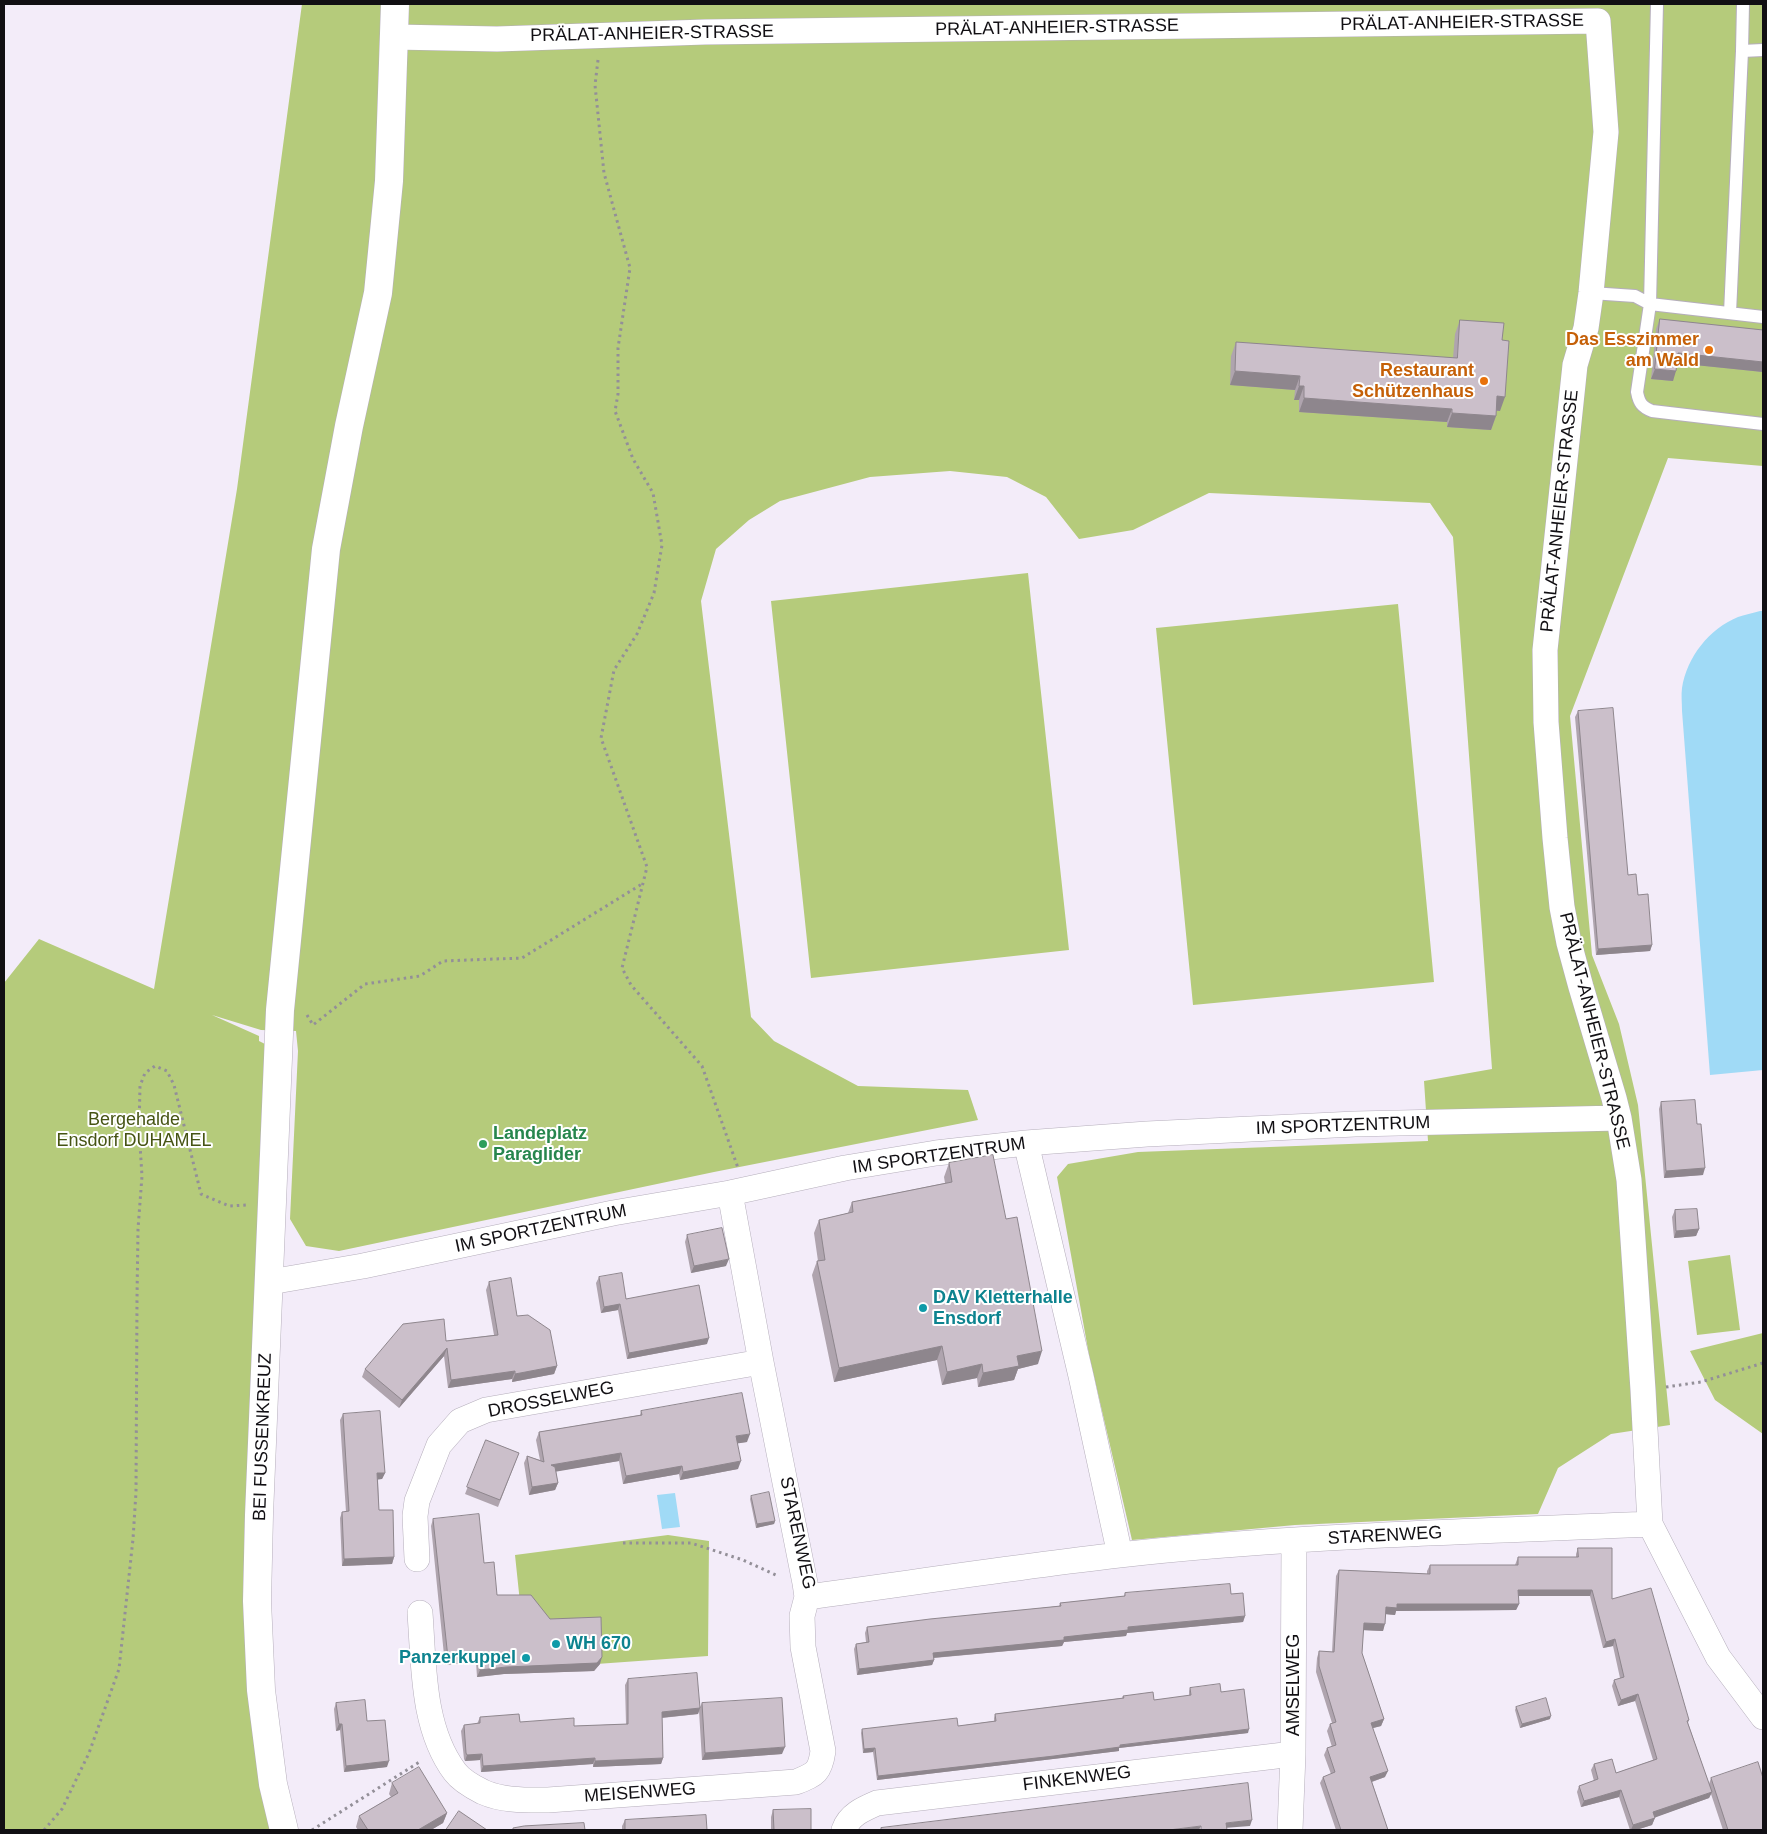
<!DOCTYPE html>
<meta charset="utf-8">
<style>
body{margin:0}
#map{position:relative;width:1767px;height:1834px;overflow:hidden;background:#f3ecf9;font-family:Arial,sans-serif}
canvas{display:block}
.frame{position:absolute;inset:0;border:5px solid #110f13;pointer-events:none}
</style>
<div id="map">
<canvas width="1767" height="1834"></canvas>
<div class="frame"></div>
</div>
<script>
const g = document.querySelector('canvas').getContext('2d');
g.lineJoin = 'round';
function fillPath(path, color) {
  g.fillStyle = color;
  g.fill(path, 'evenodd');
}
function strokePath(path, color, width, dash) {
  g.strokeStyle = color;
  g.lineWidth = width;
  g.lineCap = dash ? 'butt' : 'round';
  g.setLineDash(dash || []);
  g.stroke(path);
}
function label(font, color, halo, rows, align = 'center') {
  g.font = font + ' Arial,sans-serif';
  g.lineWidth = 4;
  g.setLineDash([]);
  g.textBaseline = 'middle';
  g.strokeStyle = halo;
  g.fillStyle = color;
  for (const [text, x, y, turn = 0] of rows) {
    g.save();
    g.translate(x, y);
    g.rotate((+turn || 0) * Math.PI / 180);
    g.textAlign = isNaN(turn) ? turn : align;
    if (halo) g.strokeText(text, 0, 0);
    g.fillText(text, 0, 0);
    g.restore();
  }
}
const green = new Path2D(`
 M302,4h1461v462l-95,-8 -98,258 22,239 27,69 19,81 32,320 -59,9 -53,34 -20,46 -243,11 -163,15 -43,-185 -32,-178 11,-13 70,-12 290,-11 -4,-60 68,-12 -39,-532 -23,-34 -221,-10 -76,37 -54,9 -33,-42 -39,-20 -57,-6 -80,6 -90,24 -31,19 -33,29 -15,52 50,416 23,24 84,45 110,4 10,30 -264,52 -375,79 -33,-5 -16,-27 8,-168 -2,-20 -35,-1 -49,-15 47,21v5l8,4 -8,180 13,605h-268v-847l35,-44 115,50 83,-500z
 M1028,573l41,377 -258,28 -40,-377z
 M1398,604l36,378 -241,23 -37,-377z
 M1730,1255l10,75 -43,5 -9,-74z
 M1763,1333v101l-48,-34 -25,-49z
 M668,1535l41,6 -1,115 -181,13 -12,-114z`);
const water = new Path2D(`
 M1760,611h3v459l-53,5 -28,-364c0,-8 -1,-16 0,-23 5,-31 27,-59 56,-71 6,-2 15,-4 22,-6z
 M675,1493l5,34 -18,2 -5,-34z`);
const path = new Path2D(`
 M598,60l-3,25 9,88 26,95 -12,80v46l-3,17 18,48 20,34 9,52 -8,48 -17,41 -23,36 -13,68 46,129 -25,101 9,17 71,81 36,102
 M307,1015l6,10 52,-41 55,-8 23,-15 79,-3 120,-74
 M1666,1387l35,-5 62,-19
 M623,1543h68l52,17 35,16
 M44,1830l18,-21 27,-56 30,-84 14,-130 3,-47 1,-194 1,-69 4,-53 -3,-47 1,-43 5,-13 10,-7 12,5 7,14 27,109 28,12 17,-1
 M312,1830l109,-69`);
const lane = new Path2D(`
 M1657,4l-7,300 -13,88c2,11 5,15 15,19l111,13
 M1742,51l1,-47
 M1591,293l44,3 15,8 113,13
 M1730,313l12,-262 21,-1`);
const street = new Path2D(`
 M394,37l103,2 208,-7 893,-11 8,111 -15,161 -5,35 -11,37 -30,285 1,72 9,116 7,69 7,36 12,44 33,111 5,20 10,62 14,210 7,134 68,133 45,60
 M1026,1143l55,233 39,179
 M270,1282l93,-16 250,-53 117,-20 115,-25 91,-15 90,-10 121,-9 208,-10 264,-6
 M417,1559l-2,-43 2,-15 22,-56 21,-24 26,-11 275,-48
 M807,1597c104,-14 208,-30 312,-42 176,-20 355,-23 531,-31
 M420,1613c4,53 2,115 35,159 6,8 20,16 28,20 20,9 44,8 65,8l248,-18c20,-8 24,-10 27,-31l-20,-104 -1,-31 5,-19 -2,-14 -44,-221 -31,-169
 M844,1830c5,-15 19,-21 33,-27l416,-49
 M1290,1830l3,-76 1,-213`);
const secondary = new Path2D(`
 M284,1830l-11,-46 -12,-94 -4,-89 2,-86 21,-505 46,-461 23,-123 29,-133 11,-112 6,-177`);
const wall = new Path2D(`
 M1660,319l103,11v42l-86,-9 -4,18 -22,-2 5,-50z
 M1460,320l42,20 -2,71h-4v5l-5,14 -44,-3v-5l-148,-10v-12h-5l1,-10 -65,-5 1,-29 5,-14 217,16 2,-24z
 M1578,711l50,164 10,20 14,50 -2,6 -54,4 -21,-238z
 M1661,1102l36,22 6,51 -39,3 -5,-69z
 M949,1163l57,56 32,145 -20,5 -4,11 -36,7 -1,-9 -35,7 -5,-25 -103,22 -22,-107 5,-14h1l-4,-28 5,-13 29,-7 4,-11 93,-19 -1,-6z
 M1675,1210l24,19 -3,7 -22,2 -2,-21z
 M687,1235l39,31 -35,7 -6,-31z
 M599,1277l27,22 81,45 -80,15 -9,-49 -17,3 -5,-30z
 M489,1282l68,84 -3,8 -42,8v-3l-64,9 -4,-32 -45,52 -37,-31 3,-8 81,-28 48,-6 -8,-45z
 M641,1411l106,31 -9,1v26l-58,11 -1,-6 -56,10 -4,-23 -63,10 2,12 -3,7 -26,5 -5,-32 3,-7 13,4 -4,-20 3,-8 101,-17z
 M343,1414l42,59 -3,6h-4l1,31 15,47 -2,7 -50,2 -2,-48 2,-6h4l-6,-92z
 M486,1440l33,13 -21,54 -33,-13z
 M751,1496l24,25 -1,3 -18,4 -6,-29z
 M433,1519l51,44 13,32 103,69 -6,7 -90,3 -27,3 -1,-15 -31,3 -14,-139z
 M1578,1548l34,51 77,121 -1,3 21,61 2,-6 52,52h-40l-12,-36 -2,4 -54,19 -3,8 -16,5h-6l-11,-33 -38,10 -4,-15 2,-6 15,-5 -3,-11 3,-6 22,9 37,-13 -18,-59 -17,5 -6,-20 2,-6 6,-2 -7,-32 -10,2 -13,-52h-72l1,8 -3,6 -120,1 -1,4 -9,-1 -3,17 -20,-1 -1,23 22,66 -3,7 -8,2 12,49 -13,5 16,48h-52l-16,-47 3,-6 8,-3 -7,-19 3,-7 5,-1 -5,-16 3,-7 2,-1 -16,-51 1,-14 2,-7 13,1 4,-76 3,-6 88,4v-3l3,-6h85l3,-8h58v-3z
 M1125,1593l106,1 14,22 -2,6 -116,11 -1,3 -62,6 -2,4 -128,12v2l-2,5 -75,10 -3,-26 2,-5 10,-2 -1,-9 2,-6 192,-21 1,-3 64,-7z
 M628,1679l72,28 2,-4 80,51 -80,6 -3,-49 -1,3 -36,4 1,40 -2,6 -68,3v-3l-112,8 -1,-12 -15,1 -1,-2 -3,-28 3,-6 13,-1 3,-7 40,5 54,4 52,-2 -1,-39z
 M1190,1688l31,4 27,41 -129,15v3l-66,8 -176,21 -4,-28 -10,1 -2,-20 1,-4 96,-3 36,-5v-3l1,-4 127,-16 1,-2 31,4 35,-4v-5z
 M336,1703l31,18 20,46 -43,5 -4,-42 -4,1 -2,-22z
 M1516,1707l34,12 -30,9 -5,-18z
 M392,1783l55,30 -4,10 -12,7h-73l-2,-3 3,-11 32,-19 -2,-3z
 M773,1810l38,20h-40v-13z
 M625,1820l82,10h-85v-4z`);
const shadedWall = new Path2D(`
 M1678,353l85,9v10l-88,-9z
 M1655,369l21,2 -3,10 -22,-2z
 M1235,371l65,5 -5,14 -65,-5z
 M1299,386h5l-5,14h-5z
 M1497,396l8,1 -5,14 -8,-1z
 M1304,398l148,11 -5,13 -148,-10z
 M1452,413l44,3 -5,14 -44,-3z
 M1652,945l-2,6 -54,4 2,-6z
 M1705,1168l-2,7 -39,3 2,-7z
 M1699,1229l-3,7 -22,2 2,-7z
 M729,1259l-3,7 -35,7 3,-7z
 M620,1304l-2,6 -17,3 3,-6z
 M709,1338l-2,6 -80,15 2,-6z
 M942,1346l-5,14 -103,22 5,-14z
 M447,1348l-3,8 -45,52 3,-8z
 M1042,1351l-4,13 -20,5 -4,11 -36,7 5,-14 34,-17z
 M982,1364l-5,14 -35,7 5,-13z
 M557,1366l-3,8 -42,8 3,-8z
 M515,1371l-3,8 -64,9 3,-8z
 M750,1434l-3,8 -13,2 2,-8z
 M621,1453l-2,8 -71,12 3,-8z
 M741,1461l-3,8 -58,11 3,-8z
 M682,1466l-3,8 -56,10 3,-8z
 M377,1473h8l-3,6 -7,1z
 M558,1483l-3,7 -26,5 3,-8z
 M775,1521l-1,3 -18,4 1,-4z
 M394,1557l-2,7 -50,2 2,-7z
 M1518,1590h74l-2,6h-75z
 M1397,1604h122l-3,6 -120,1 -1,4 -11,-1 2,-7z
 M1245,1616l-2,6 -116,11 -1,3 -62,6 -2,4 -131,12 2,-5 131,-16 64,-10z
 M1364,1623l21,1 -2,7 -22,-1z
 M1615,1639l-2,7 -10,2 3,-6z
 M478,1655l-2,7 -31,3 3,-7z
 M602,1657l-2,7 -6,7 -90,3 -27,3 3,-7z
 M934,1660l-2,5 -75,10 2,-6z
 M1638,1694l-3,7 -17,5 3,-6z
 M700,1708l-2,6 -39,4 3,-6z
 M1551,1716l-1,3 -30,9 2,-4z
 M1384,1719l-3,7 -12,3 2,-6z
 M339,1724h3l-2,6 -4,1z
 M1249,1729l-1,4 -129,15v3l-66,8 -176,21 1,-4z
 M785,1747l-3,7 -80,6 3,-7z
 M875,1748l-2,4 -10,1 1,-4z
 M482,1754l-2,6 -15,1 2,-6z
 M595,1758l-2,6 -112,8 2,-6z
 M663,1758l-2,6 -68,3 2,-6z
 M389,1761l-2,6 -43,5 2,-6z
 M1388,1771l-3,6 -17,6 2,-6z
 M1621,1790l-2,7 -38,10 3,-6z
 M1712,1792l-3,6 -58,21 2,-7z
 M447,1813l-4,10 -12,7h-13z
 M1655,1818l-3,7 -16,5h-5l2,-5z
 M1252,1820l-2,6 -26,2 2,-5z
 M1201,1826l-2,4h-30z`);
const building = new Path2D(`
 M1660,319l103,11v32l-85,-9 -2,18 -21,-2z
 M1460,320l44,3 -2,17 7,1 -4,56 -8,-1 -1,20 -44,-3v-4l-148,-11v-12h-5l1,-10 -65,-5 1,-29 221,16z
 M1613,708l15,167 8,-1 2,21 10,-1 4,51 -54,4 -20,-238z
 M1695,1100l2,24h4l4,44 -39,3 -5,-69z
 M993,1155l13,64 11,-2 25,134 -25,5 2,10 -36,7 -1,-9 -35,8 -5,-26 -103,22 -22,-107 8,-1 -6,-40 34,-8 -1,-10 100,-20 -3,-19z
 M1697,1209l2,20 -23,2 -1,-21z
 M722,1228l7,31 -35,7 -7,-31z
 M622,1273l4,26 73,-14 10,53 -80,15 -9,-49 -16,3 -5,-30z
 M511,1278l6,38 11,-1 22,15 7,36 -42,8v-3l-64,9 -4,-32 -45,52 -37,-31 38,-45 41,-5 2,22 52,-6 -9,-53z
 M742,1393l8,41 -14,2 5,25 -58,11 -1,-6 -56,10 -5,-23 -70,12 4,2 3,16 -26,4 -5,-31 17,6 -5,-30 103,-17 -1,-4z
 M380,1411l5,62h-8l2,37h14l1,47 -50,2 -2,-47 7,-1 -6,-97z
 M486,1440l33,13 -19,47 -33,-13z
 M769,1492l6,29 -18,3 -6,-28z
 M479,1514l5,49 10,-1 3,33h34l19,24 51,-2 1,40 -5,6 -91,4 -26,3 -2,-15 -30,3 -15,-139z
 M1578,1548h34v51l39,-11 38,132 -2,1 25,71 -59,20 2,6 -22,7 -12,-35 -37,11 -5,-15 19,-7 -4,-15 18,-5 4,14 41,-14 -19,-65 -17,6 -7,-20 10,-3 -9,-38 -9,3 -14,-52h-74l1,14h-122v4l-11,-1 -1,17 -21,-1 -2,30 22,66 -13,4 17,48 -18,6 18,53h-47l-18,-53 12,-5 -8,-24 9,-3 -6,-21 6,-2 -17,-56v-15l15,1 5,-82 91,4v-9h88v-8h60z
 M1230,1584l1,10 12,-1 2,23 -117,11v3l-64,7v3l-131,13 1,7 -75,9 -3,-25 13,-2 -2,-15 63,-8 131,-13 -1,-3 65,-7v-3z
 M697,1673l3,35 -38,4 1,46 -68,3v-3l-112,8 -1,-12 -15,1 -1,-2 -2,-28 16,-2v-6l39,-3 1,8 54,-4v8l54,-2v-45z
 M1220,1684l1,8 23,-3 5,40 -129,16v2l-66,9 -176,20 -3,-28 -11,1 -2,-20 95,-11 1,8 38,-5 -1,-7 129,-16 -1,-2 30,-4 1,8 37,-5 -1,-7z
 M782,1698l3,49 -80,6 -3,-50z
 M1546,1698l5,18 -29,8 -6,-17z
 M365,1700l2,21 18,-1 4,41 -43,5 -4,-42h-3l-3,-21z
 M1758,1762l5,16v52h-35l-17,-52z
 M419,1767l28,46 -29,17h-50l-9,-14 39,-23 -6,-10z
 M1248,1783l4,37 -26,3 1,7h-26v-4l-32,4h-288v-2z
 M811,1809v21h-37l-1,-20z
 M459,1811l28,19h-41z
 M706,1815l1,15h-82v-10z
 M584,1823l1,7h-72v-2l11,-2z`);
const markers = [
 [1709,350,5,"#e8710a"],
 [1484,381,5,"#e8710a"],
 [483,1144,5,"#2e9e5b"],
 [923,1308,5,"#0f9aa8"],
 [556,1644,5,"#0f9aa8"],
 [526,1658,5,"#0f9aa8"]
];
const streetNames = [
 ["PRÄLAT-ANHEIER-STRASSE",1462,23,-1],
 ["PRÄLAT-ANHEIER-STRASSE",1057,28,-1],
 ["PRÄLAT-ANHEIER-STRASSE",652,34,-1],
 ["PRÄLAT-ANHEIER-STRASSE",1560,511,-84],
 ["PRÄLAT-ANHEIER-STRASSE",1594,1031,76],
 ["IM SPORTZENTRUM",1343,1126,-2],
 ["IM SPORTZENTRUM",939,1156,-8],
 ["IM SPORTZENTRUM",541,1229,-12],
 ["DROSSELWEG",551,1400,-11],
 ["BEI FUSSENKREUZ",263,1437,-88],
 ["STARENWEG",797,1533,78],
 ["STARENWEG",1385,1536,-3],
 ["AMSELWEG",1294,1685,-90],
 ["FINKENWEG",1077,1779,-7],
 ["MEISENWEG",640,1793,-4]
];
const foodNames = [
 ["Das Esszimmer",1699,340],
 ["am Wald",1699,361],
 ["Restaurant",1474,371],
 ["Schützenhaus",1474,392]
];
const parkNames = [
 ["Bergehalde",134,1120],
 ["Ensdorf DUHAMEL",134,1141]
];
const leisureNames = [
 ["Landeplatz",493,1134],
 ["Paraglider",493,1155]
];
const cultureNames = [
 ["DAV Kletterhalle",933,1298],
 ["Ensdorf",933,1319],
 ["WH 670",566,1644],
 ["Panzerkuppel",516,1658,"right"]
];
fillPath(green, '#b5cb7b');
fillPath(water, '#a0daf6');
strokePath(lane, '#b5aebb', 14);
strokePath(street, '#b5aebb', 26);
strokePath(secondary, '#b5aebb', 29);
strokePath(path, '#938f98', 3, [2.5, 4]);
strokePath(lane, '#fff', 12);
strokePath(street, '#fff', 25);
strokePath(secondary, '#fff', 28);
fillPath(wall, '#afa4ae');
fillPath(shadedWall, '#8e868d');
fillPath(building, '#cbbfca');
strokePath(building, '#8e868d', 1);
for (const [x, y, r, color] of markers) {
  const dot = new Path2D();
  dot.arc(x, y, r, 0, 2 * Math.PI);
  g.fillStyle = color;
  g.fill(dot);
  strokePath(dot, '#fff', 2);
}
label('18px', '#110f13', '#fff', streetNames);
label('bold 18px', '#c56008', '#fff', foodNames, 'right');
label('18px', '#465413', '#fff', parkNames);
label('bold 18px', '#27864d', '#fff', leisureNames, 'left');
label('bold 18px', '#0d838f', '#fff', cultureNames, 'left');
</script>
